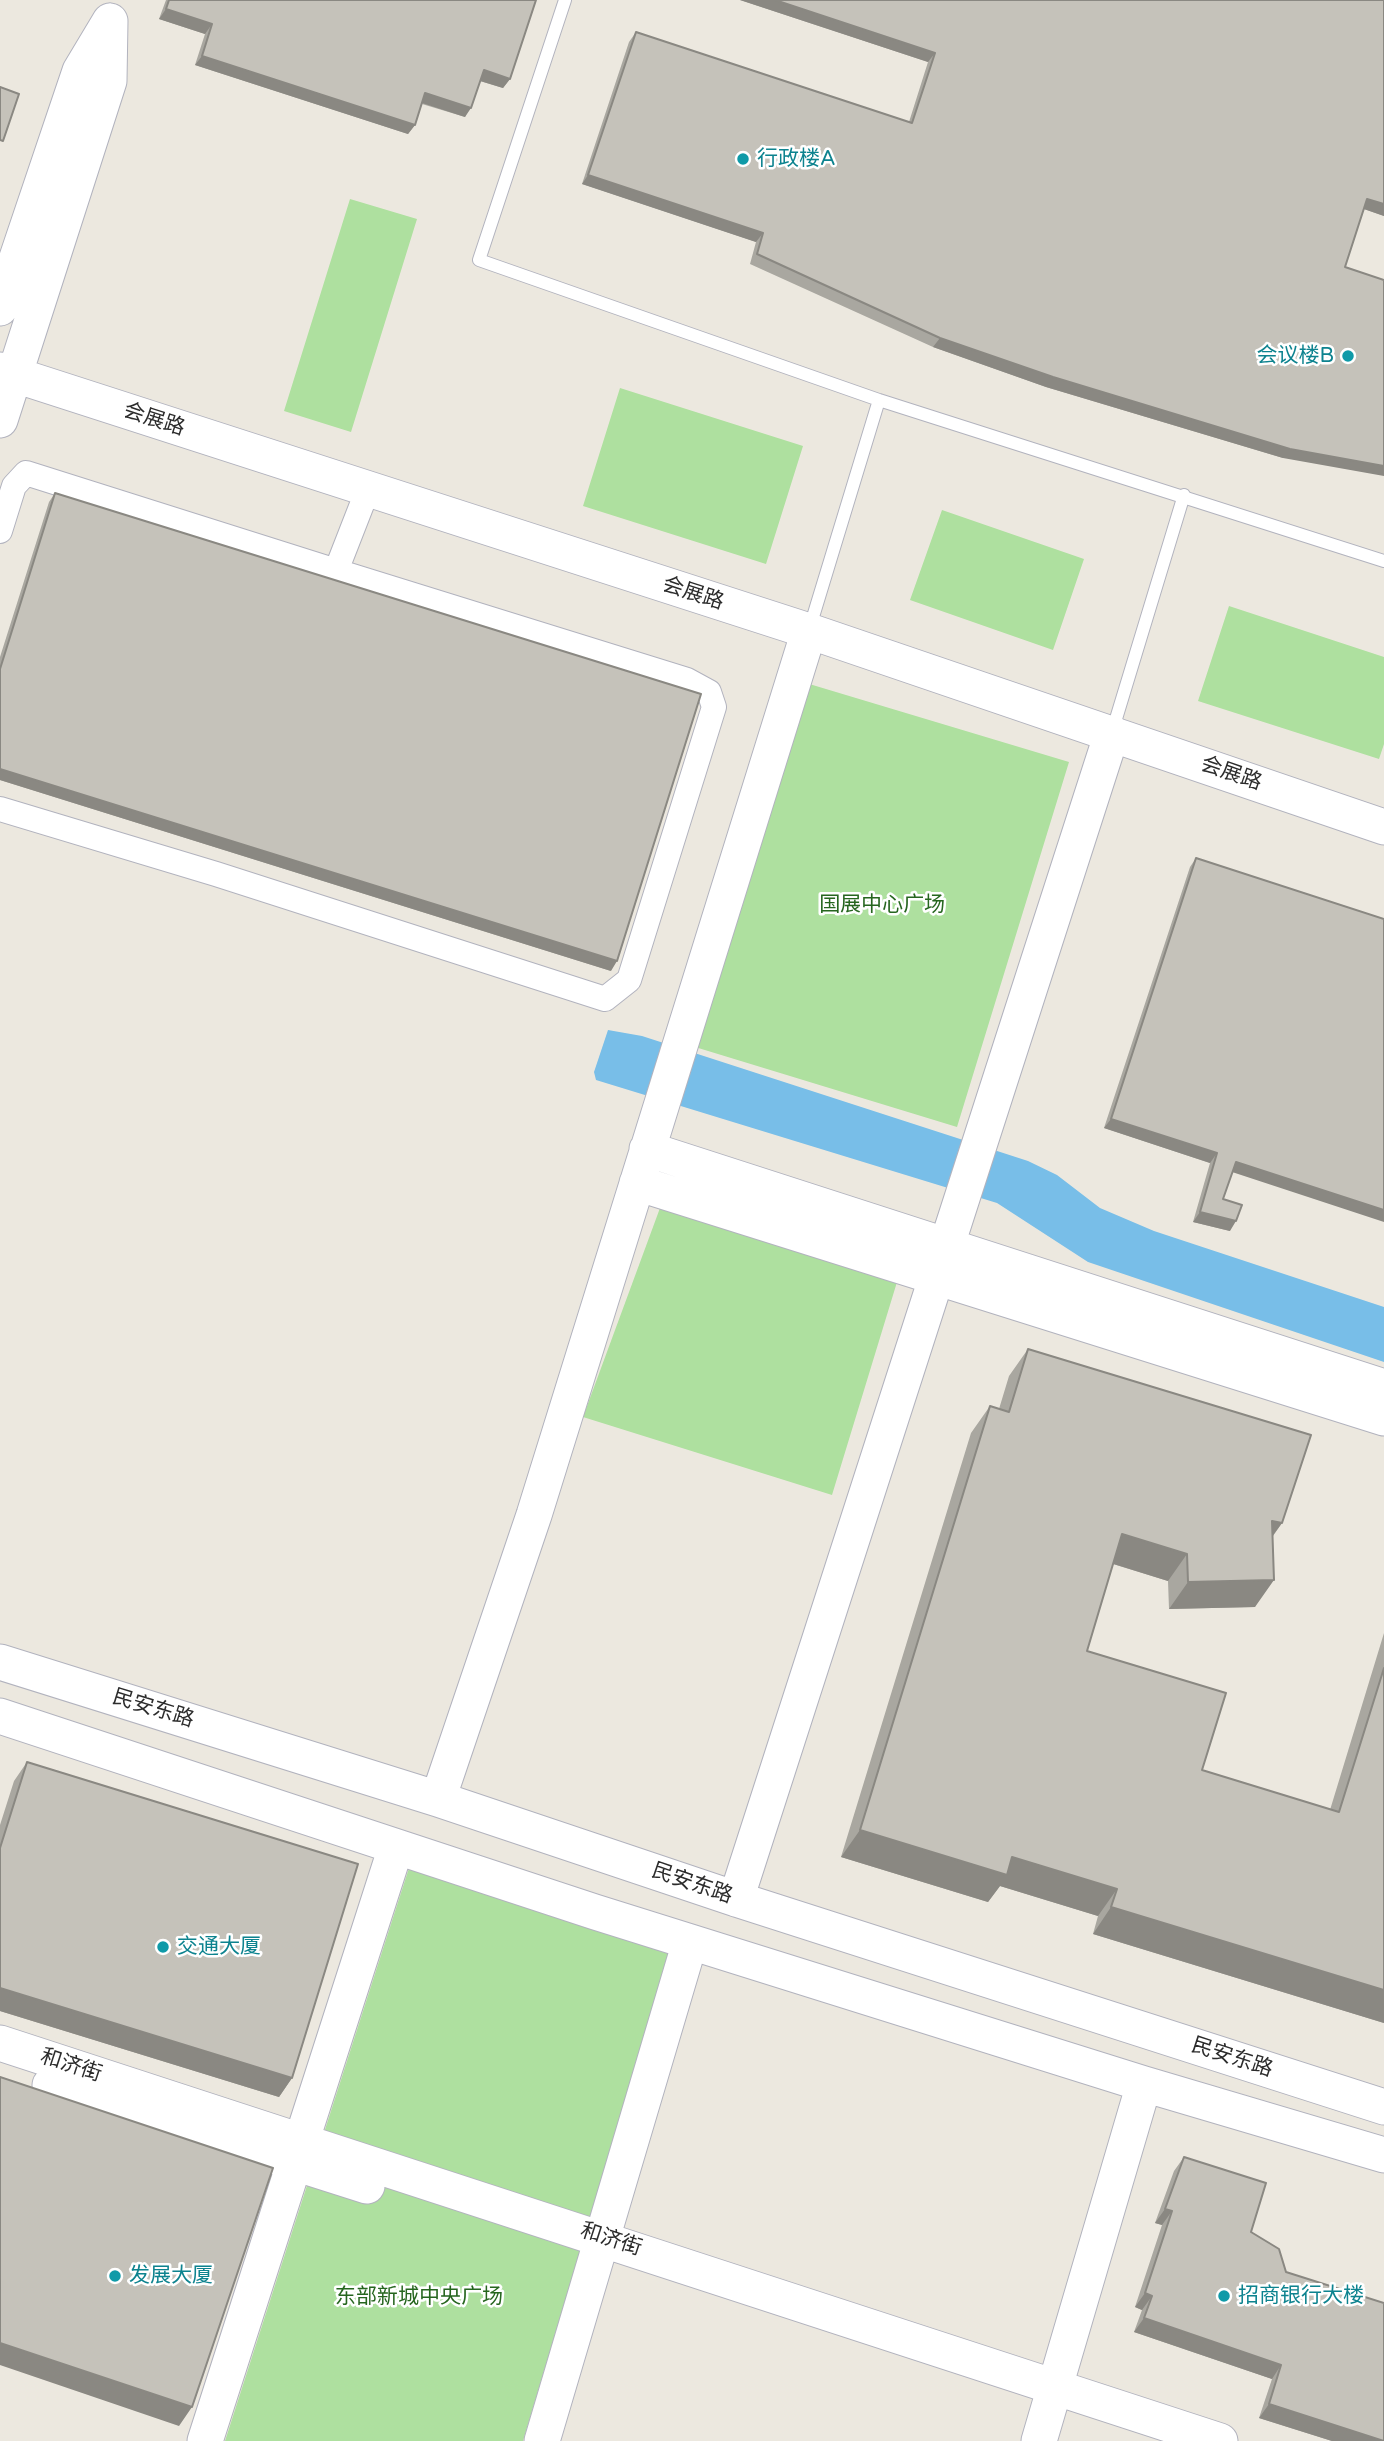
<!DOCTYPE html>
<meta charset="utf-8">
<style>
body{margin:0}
canvas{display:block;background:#ece8df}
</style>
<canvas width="1384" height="2441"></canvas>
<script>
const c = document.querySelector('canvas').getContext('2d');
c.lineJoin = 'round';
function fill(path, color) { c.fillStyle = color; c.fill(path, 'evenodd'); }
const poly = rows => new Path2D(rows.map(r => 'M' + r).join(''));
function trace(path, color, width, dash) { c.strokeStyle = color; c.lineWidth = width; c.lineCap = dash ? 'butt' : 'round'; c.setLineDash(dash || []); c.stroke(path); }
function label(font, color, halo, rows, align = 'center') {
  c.font = font + ' "Varela Round","Noto Sans SC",sans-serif'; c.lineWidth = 5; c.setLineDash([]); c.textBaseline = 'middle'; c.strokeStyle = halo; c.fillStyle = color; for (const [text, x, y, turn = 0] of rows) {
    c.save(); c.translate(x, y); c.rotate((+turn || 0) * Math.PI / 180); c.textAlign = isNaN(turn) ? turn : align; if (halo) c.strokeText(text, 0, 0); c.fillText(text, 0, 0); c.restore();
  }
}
const green = poly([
 [350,199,417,219,351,432,284,411],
 [620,388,803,446,766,564,583,506],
 [942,510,1084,559,1053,650,910,600],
 [1229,606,1384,657,1384,744,1379,759,1198,701],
 [806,683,1069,762,957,1127,695,1047],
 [660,1208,897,1282,832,1495,583,1417],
 [409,1868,669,1954,523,2441,225,2441]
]);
const water = poly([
 [608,1030,642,1036,1028,1161,1057,1175,1100,1208,1154,1231,1384,1307,1384,1362,1088,1262,997,1203,596,1080,594,1072]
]);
const lane = poly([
 [565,0,479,260,879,400,1384,561],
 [809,630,879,400],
 [1112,732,1184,495]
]);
const street = poly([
 [0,531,14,486,26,473,336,571,368,489],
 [0,809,216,874,605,999,629,980,714,707,709,692,687,680,336,571]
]);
const secondary = poly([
 [0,308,80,71,110,21],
 [0,370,809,631,1384,827],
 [0,420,109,81,110,21],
 [647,1149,1384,1387],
 [637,1183,1384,1418],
 [0,1662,438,1799,736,1899,1384,2107],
 [0,1716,595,1912,1144,2084,1384,2155],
 [438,1799,534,1515,809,631],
 [736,1899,1112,733],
 [0,2043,1220,2441],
 [50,2085,367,2186],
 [205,2441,396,1847],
 [542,2441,690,1942],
 [1039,2441,1144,2084]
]);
const wall = poly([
 [166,0,536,0,510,79,503,88,480,81,465,117,422,104,415,125,408,134,195,65,205,34,159,19],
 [740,0,1384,0,1384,216,1364,209,1283,458,1046,387,933,347,750,264,756,242,582,184,629,42,636,32,909,122,928,62],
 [55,493,611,971,0,780,0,657,49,502],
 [1196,858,1232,1172,1223,1199,1230,1231,1193,1222,1210,1163,1104,1128,1190,867],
 [1028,1349,1282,1523,1273,1536,1255,1607,1169,1609,1168,1581,1113,1564,1087,1651,1202,1770,1330,1810,1384,1633,1384,2023,1093,1934,1098,1916,1000,1886,988,1902,841,1857,971,1433,990,1406,999,1409,1009,1376],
 [27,1762,292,2078,279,2097,0,2011,0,1825,14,1781],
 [1184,2157,1286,2272,1384,2441,1332,2441,1259,2418,1272,2379,1134,2332,1142,2310,1135,2307,1162,2225,1155,2223,1174,2171]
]);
const shadedWall = poly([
 [740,0,775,0,935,53,928,62],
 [166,9,212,24,205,34,159,19],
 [202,56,415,125,408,134,195,65],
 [484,70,510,79,503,88,477,80],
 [425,93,471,108,465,117,419,102],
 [588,175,763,233,756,242,582,184],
 [1367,199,1384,204,1384,216,1361,208],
 [940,338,1384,466,1384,476,1283,458,1046,387,933,347],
 [0,769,617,961,611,971,0,780],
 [1111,1119,1217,1153,1210,1163,1104,1128],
 [1236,1162,1384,1210,1384,1222,1229,1171],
 [1200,1212,1236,1221,1230,1231,1193,1222],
 [1272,1521,1282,1523,1263,1549],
 [1122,1534,1187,1554,1168,1581,1104,1561],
 [1274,1580,1255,1607,1169,1609,1188,1582],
 [860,1830,1012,1857,1117,1889,1098,1916,1000,1886,988,1902,841,1857],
 [1111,1907,1384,1990,1384,2023,1093,1934],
 [0,1988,292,2078,279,2097,0,2011],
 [1165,2209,1172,2211,1162,2225,1155,2223],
 [1145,2293,1152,2296,1142,2310,1135,2307],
 [1144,2318,1281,2365,1272,2379,1134,2332],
 [0,2343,192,2407,179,2426,0,2365],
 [1269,2404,1384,2441,1332,2441,1259,2418]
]);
const building = poly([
 [169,0,536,0,510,79,484,70,471,108,425,93,415,125,202,56,212,24,166,9,169,0],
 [775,0,1384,0,1384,204,1367,199,1345,267,1384,280,1384,466,1290,449,1053,377,940,338,757,254,763,233,588,175,636,32,912,123,935,53,775,0],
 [0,87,19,94,3,141,0,140,0,87],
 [55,493,701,694,617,961,0,769,0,669,55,493],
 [1196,858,1384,919,1384,1210,1236,1162,1223,1199,1242,1205,1236,1221,1200,1212,1217,1153,1111,1119,1196,858],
 [1028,1349,1311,1435,1282,1523,1272,1521,1274,1580,1188,1582,1187,1554,1122,1534,1087,1651,1226,1693,1202,1770,1339,1812,1384,1668,1384,1990,1111,1907,1117,1889,1012,1857,1007,1875,860,1830,990,1406,1009,1412,1028,1349],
 [27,1762,358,1864,292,2078,0,1988,0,1848,27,1762],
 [0,2077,273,2168,192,2407,0,2343,0,2077],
 [1184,2157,1266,2183,1251,2232,1279,2249,1286,2272,1384,2303,1384,2441,1269,2404,1281,2365,1144,2318,1152,2296,1145,2293,1172,2211,1165,2209,1184,2157]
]);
const markers = [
 [743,159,7,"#0f9aa8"],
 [1348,356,7,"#0f9aa8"],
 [163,1947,7,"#0f9aa8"],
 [115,2276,7,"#0f9aa8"],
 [1224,2296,7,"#0f9aa8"]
];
const cultureNames = [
 ["行政楼A",757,159],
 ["会议楼B",1334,356,"right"],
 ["交通大厦",177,1947],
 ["发展大厦",129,2276],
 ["招商银行大楼",1238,2296]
];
const streetNames = [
 ["会展路",154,420,18],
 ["会展路",693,594,18],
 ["会展路",1231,774,19],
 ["民安东路",153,1709,17],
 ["民安东路",692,1884,19],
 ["民安东路",1232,2058,18],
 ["和济街",71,2066,18],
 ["和济街",611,2240,18]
];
const parkNames = [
 ["国展中心广场",882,905],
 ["东部新城中央广场",419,2297]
];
fill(green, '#aee09f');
fill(water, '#78bee8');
trace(lane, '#b2b3be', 14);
trace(street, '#b2b3be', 26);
trace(secondary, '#b2b3be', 37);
trace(lane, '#fff', 12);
trace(street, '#fff', 24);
trace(secondary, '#fff', 35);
fill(wall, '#a9a7a0');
fill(shadedWall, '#8a8882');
fill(building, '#c5c2ba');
trace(building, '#8a8882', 2);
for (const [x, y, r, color] of markers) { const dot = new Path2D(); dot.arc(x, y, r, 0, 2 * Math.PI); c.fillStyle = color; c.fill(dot); trace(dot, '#fff', 2.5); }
label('21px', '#0d838f', '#fff', cultureNames, 'left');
label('21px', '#2c2c2c', '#fff', streetNames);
label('21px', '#26661f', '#fff', parkNames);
</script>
